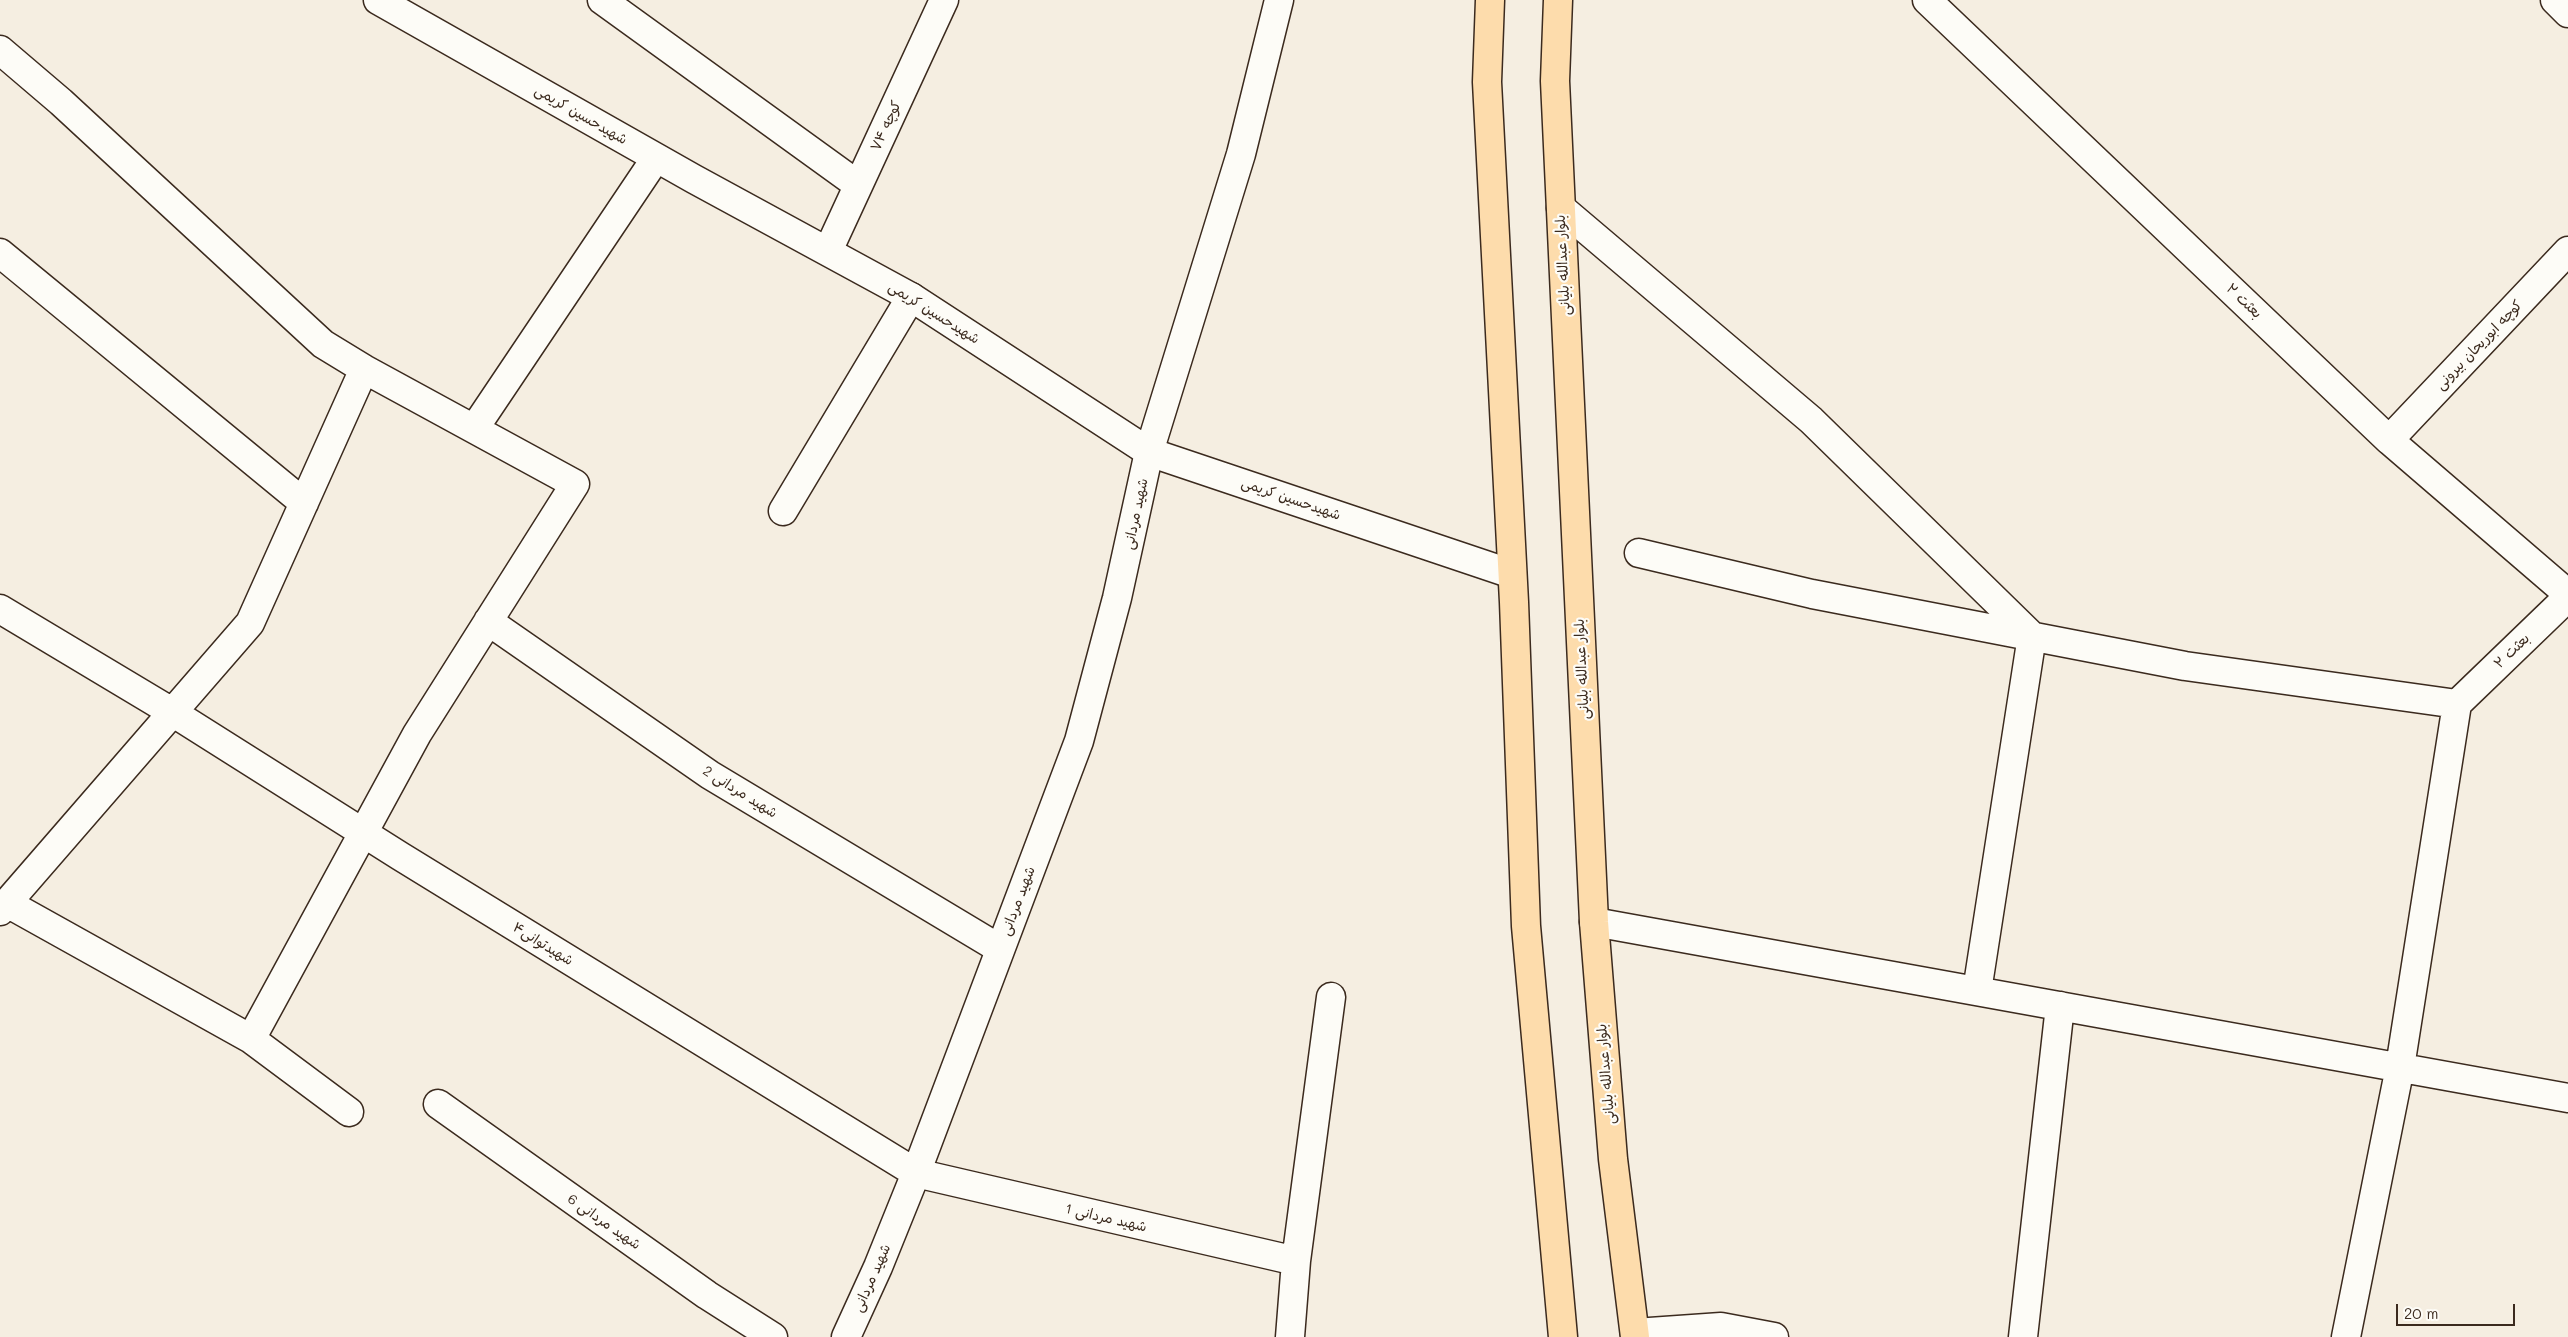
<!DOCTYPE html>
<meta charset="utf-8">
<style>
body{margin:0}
#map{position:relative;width:2568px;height:1337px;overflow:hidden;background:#f5eee1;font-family:Mali,sans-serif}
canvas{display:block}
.scale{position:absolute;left:2396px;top:1304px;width:119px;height:22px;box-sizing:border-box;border:2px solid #3b2a1e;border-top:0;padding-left:6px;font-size:15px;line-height:18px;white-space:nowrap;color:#3b2a1e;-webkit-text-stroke:4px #fdfcf7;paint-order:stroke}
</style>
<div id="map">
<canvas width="2568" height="1337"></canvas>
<div class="scale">20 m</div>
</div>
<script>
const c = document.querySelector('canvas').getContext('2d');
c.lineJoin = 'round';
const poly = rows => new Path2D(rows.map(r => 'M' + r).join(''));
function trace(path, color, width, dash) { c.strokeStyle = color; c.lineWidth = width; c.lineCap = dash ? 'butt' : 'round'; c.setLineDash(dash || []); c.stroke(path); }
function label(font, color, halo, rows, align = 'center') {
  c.font = font + ' Mali,"Playpen Sans Arabic",sans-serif'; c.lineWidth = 4.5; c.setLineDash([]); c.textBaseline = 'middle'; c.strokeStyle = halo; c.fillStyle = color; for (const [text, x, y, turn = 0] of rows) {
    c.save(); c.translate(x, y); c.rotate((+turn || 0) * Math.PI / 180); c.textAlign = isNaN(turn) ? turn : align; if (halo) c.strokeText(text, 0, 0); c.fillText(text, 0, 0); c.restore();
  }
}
const minor = poly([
 [602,0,858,185],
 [1927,0,2389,440,2568,594],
 [2555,0,2568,13],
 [0,50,61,102,323,344,364,369,250,623,0,911],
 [1561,208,1811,420,2032,636,1977,991],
 [828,251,944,0],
 [0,253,304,503],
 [474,429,656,158],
 [2389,440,2568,251],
 [783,511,911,297],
 [1639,553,1812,594,2185,666,2457,704],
 [0,609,172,712,400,856,916,1173,1296,1261],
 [488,621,710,775,1000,949],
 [2457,704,2568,597],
 [7,903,251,1039,349,1112],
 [1594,922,2568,1098],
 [251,1039,417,734,575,484,364,369],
 [438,1104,707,1295,773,1337],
 [1635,1333,1721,1327,1774,1337],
 [846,1337,878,1267,916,1173,1079,741,1117,598,1149,452,1241,154,1279,0],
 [1290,1337,1296,1261,1331,997],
 [2023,1337,2060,1006],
 [2346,1337,2400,1067,2457,704]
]);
const tertiary = poly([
 [378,0,694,179,911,297,1149,452,1512,574]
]);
const primary = poly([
 [1490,0,1487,82,1514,602,1526,926,1563,1337],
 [1558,0,1555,81,1594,922,1613,1159,1635,1337]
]);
const streetNames = [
 ["شهیدحسین کریمی",581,115,30],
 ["کوچه ۷۴",886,126,-65],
 ["بلوار عبدالله بلیانی",1563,265,-93],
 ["بعثت ۲",2244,301,44],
 ["شهیدحسین کریمی",934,313,32],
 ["کوچه ابوریحان بیرونی",2479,345,-46],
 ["شهیدحسین کریمی",1291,499,19],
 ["شهید مردانی",1136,514,-78],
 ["بعثت ۲",2512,651,-44],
 ["بلوار عبدالله بلیانی",1582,669,-93],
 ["شهید مردانی 2",740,792,32],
 ["شهید مردانی",1018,901,-69],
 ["شهیدتوانی۴",543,944,32],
 ["بلوار عبدالله بلیانی",1606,1074,-95],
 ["شهید مردانی 1",1106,1218,13],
 ["شهید مردانی 6",604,1222,35],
 ["شهید مردانی",872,1278,-66]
];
trace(minor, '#3b2a1e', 31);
trace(tertiary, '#3b2a1e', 31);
trace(primary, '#3b2a1e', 31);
trace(minor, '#fdfcf7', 28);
trace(tertiary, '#fdfcf7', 28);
trace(primary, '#fddcac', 28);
label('14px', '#3b2a1e', '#fdfcf7', streetNames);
</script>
